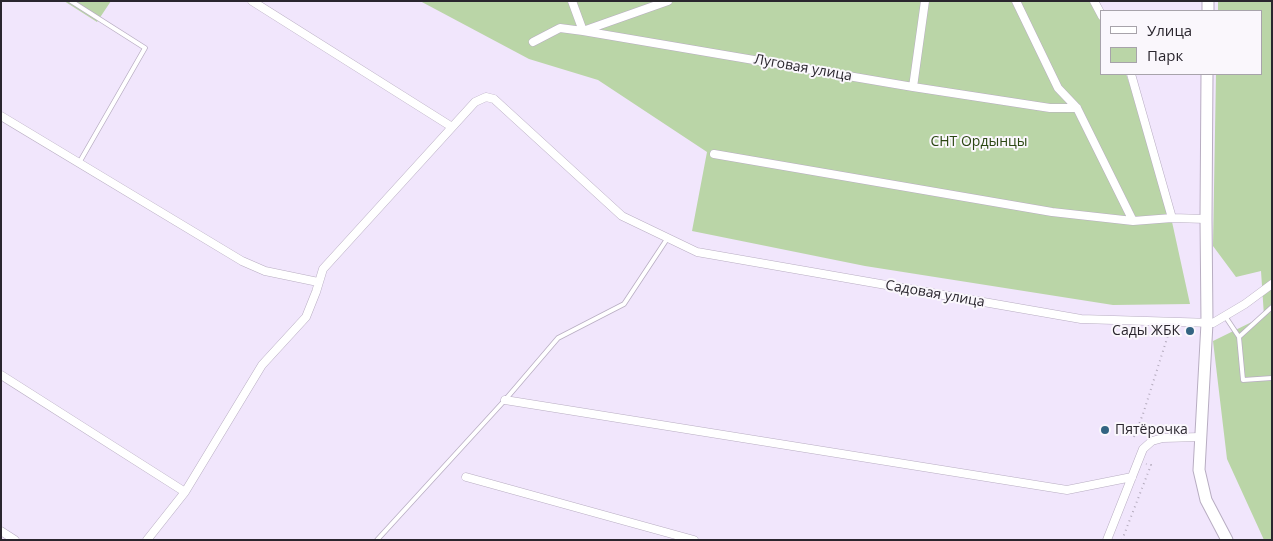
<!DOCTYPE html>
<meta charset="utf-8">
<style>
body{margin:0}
#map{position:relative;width:1273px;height:541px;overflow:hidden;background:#f1e6fc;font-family:"Open Sans",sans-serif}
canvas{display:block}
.frame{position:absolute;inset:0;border:2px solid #2a262e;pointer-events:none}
.legend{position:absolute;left:1100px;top:10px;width:162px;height:65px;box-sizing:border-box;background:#faf7fc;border:1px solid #a7a3aa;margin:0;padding:6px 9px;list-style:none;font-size:15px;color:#2a262e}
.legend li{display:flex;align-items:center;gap:10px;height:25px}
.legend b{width:25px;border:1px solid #a7a3aa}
</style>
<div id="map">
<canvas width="1273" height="541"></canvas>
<div class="frame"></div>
<ul class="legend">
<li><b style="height:6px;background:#fff"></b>Улица</li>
<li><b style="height:14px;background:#bad5a7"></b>Парк</li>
</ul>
</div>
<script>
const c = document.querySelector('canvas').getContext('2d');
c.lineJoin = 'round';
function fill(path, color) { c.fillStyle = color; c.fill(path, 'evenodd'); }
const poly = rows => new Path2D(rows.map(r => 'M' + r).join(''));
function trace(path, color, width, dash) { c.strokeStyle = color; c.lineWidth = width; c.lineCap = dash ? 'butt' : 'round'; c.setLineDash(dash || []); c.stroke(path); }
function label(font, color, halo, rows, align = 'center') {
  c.font = font + ' "Open Sans",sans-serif'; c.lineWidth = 4; c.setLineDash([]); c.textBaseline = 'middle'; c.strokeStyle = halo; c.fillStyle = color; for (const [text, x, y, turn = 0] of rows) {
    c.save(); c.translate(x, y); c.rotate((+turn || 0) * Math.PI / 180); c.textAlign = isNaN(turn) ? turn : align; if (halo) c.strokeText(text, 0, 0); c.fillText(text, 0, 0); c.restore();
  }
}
const green = poly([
 [64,1,111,1,97,22],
 [420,1,1091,1,1102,21,1102,74,1126,74,1160,167,1190,304,1113,305,865,266,692,231,707,152,598,80,529,59],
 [1218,1,1272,1,1272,540,1264,540,1227,459,1213,341,1264,316,1261,271,1236,277,1213,246,1216,74,1262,74,1262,11,1218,11]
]);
const path = poly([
 [1134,437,1143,414,1170,329],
 [1122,540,1151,465,1146,464]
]);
const lane = poly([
 [71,1,145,48,79,163],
 [1225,316,1239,337,1243,380,1272,378],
 [1239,337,1272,307],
 [377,540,505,400,558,338,624,304,667,239]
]);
const street = poly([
 [252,1,452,127],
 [572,1,583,31,668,1],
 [1016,1,1058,88,1077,108,1133,221,1172,218,1206,219],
 [1094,1,1102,16],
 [533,42,560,28,583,31,913,87,1050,108,1077,108],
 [1131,74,1172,218],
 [913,87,925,1],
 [1,116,242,261,265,271,318,282],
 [714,154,1052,212,1133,221],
 [1,375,185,492],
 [505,400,1067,490,1132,477],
 [466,477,694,540],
 [1,531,15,540],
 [147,540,185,492,262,365,306,317,316,292,323,269,475,102,486,97,494,99,622,216,697,252,1081,319,1213,323,1245,304,1272,284],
 [1107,540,1143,449,1152,441,1163,438,1200,437]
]);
const secondary = poly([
 [1208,11,1208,1],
 [1207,74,1206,219,1207,323,1199,470,1206,500,1227,540]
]);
const markers = [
 [1190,331,5,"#336482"],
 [1105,430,5,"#336482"]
];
const streetNames = [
 ["Луговая улица",803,68,10],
 ["Садовая улица",935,294,10]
];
const parkNames = [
 ["СНТ Ордынцы",979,142]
];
const poiNames = [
 ["Сады ЖБК",1180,331],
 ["Пятёрочка",1115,430,"left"]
];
fill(green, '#bad5a7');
trace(lane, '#b8adc2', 5.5);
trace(street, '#b8adc2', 9);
trace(secondary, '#b8adc2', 13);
trace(path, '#b4abbd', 2, [1, 4]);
trace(lane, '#fff', 4);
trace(street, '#fff', 8);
trace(secondary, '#fff', 11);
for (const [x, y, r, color] of markers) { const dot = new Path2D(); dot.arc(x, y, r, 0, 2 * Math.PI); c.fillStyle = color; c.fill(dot); trace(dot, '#faf7fc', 2); }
label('14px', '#2a262e', '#faf7fc', streetNames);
label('14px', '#2b4713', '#faf7fc', parkNames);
label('14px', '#2a262e', '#faf7fc', poiNames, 'right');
</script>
